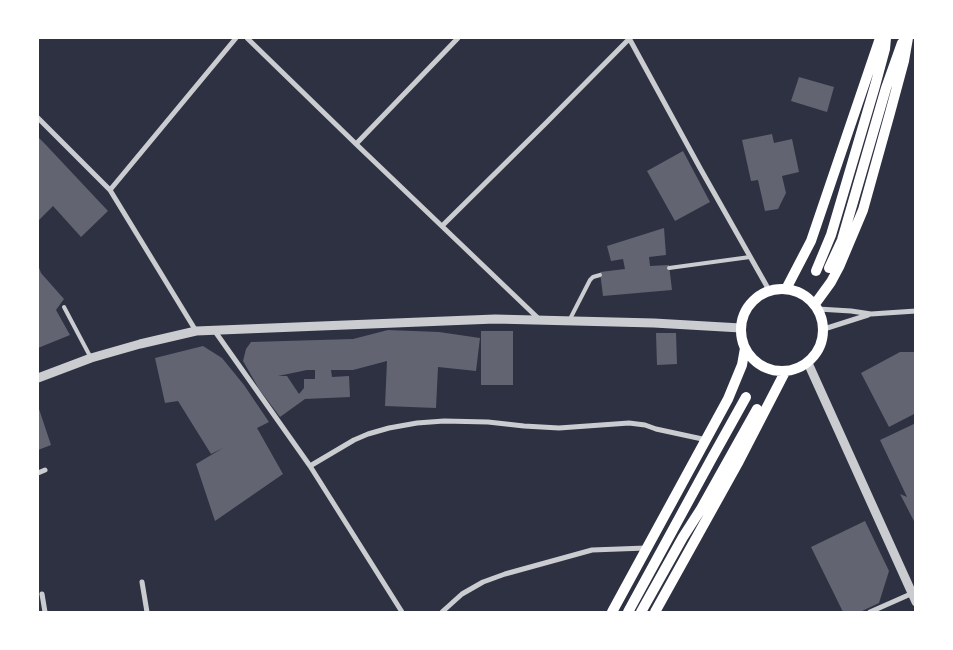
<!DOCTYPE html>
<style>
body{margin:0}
#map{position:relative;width:953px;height:650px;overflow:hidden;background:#2d3142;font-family:"Exo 2",sans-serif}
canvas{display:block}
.frame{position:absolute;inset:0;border:39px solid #fff;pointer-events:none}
</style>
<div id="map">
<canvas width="953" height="650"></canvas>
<div class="frame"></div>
</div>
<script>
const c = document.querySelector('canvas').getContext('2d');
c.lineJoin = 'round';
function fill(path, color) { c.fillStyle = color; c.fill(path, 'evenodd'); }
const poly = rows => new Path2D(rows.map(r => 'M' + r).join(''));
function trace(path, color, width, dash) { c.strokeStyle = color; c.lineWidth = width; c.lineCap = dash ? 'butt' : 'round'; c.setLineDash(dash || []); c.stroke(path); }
const building = poly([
 [799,77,834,87,827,112,791,101],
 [772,134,774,143,792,139,799,172,782,176,786,193,778,209,765,211,758,180,751,181,742,140],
 [38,137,46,145,108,211,81,237,53,206,38,221],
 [683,151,710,202,675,221,647,171],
 [664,228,666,255,649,257,650,266,669,265,672,290,603,296,600,272,625,269,623,259,611,261,607,246],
 [38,265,41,273,64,299,56,310,70,335,38,348],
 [388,330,439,332,480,338,476,371,438,367,436,408,385,406,387,361,353,370,331,370,332,377,349,376,350,397,305,399,280,417,259,389,243,361,246,349,251,342,353,339],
 [307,370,315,370,315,379,304,379,304,388,299,394,287,376,278,376],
 [481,331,513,331,513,385,481,385],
 [656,333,676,333,677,364,657,365],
 [203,346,222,358,244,385,269,422,257,428,283,474,215,521,196,464,223,448,211,454,178,401,165,403,155,358],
 [900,352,916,352,916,413,889,427,861,373],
 [38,406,51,445,38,450],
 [916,423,916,525,900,494,907,497,880,440],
 [865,521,889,571,879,603,860,612,843,612,811,547]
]);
const service = poly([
 [669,268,750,257],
 [64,307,91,358],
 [570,319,590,280,593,277,600,275]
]);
const minor = poly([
 [247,38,356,144,540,320],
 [629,38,700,168,769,290],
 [38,118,110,190,196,331],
 [356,144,458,38],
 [110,190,236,38],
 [442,226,546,123,630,38],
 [818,309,851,311,871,314,916,311],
 [824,329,868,315],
 [214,330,310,466,402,612],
 [310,466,354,440,368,434,389,428,417,423,444,421,488,422,524,426,559,428,629,423,645,425,656,429,707,440],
 [38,473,45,470],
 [142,582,147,612],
 [42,594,45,612],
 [442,612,462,594,483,582,505,574,592,550,646,548],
 [870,612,913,593]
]);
const tertiary = poly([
 [808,363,916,602],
 [38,378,91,358,140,344,196,331,495,319,654,323,741,328]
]);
const secondary = poly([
 [829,268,842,240,886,88,902,43],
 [816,271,831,235,875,86,885,49,886,38],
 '741 330a41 41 0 1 1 82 0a41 41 0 1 1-82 0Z',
 [786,289,811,241,880,38],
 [815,304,831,282,839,267,863,210,890,113,904,61,908,38],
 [612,612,728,399,742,365,745,348],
 [628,612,712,458,746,397],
 [641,612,683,537,701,509,757,409],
 [655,612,739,461,785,372]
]);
fill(building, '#626471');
trace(service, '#caccd0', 4);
trace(minor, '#caccd0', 5);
trace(tertiary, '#caccd0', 9);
trace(secondary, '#fff', 10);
</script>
